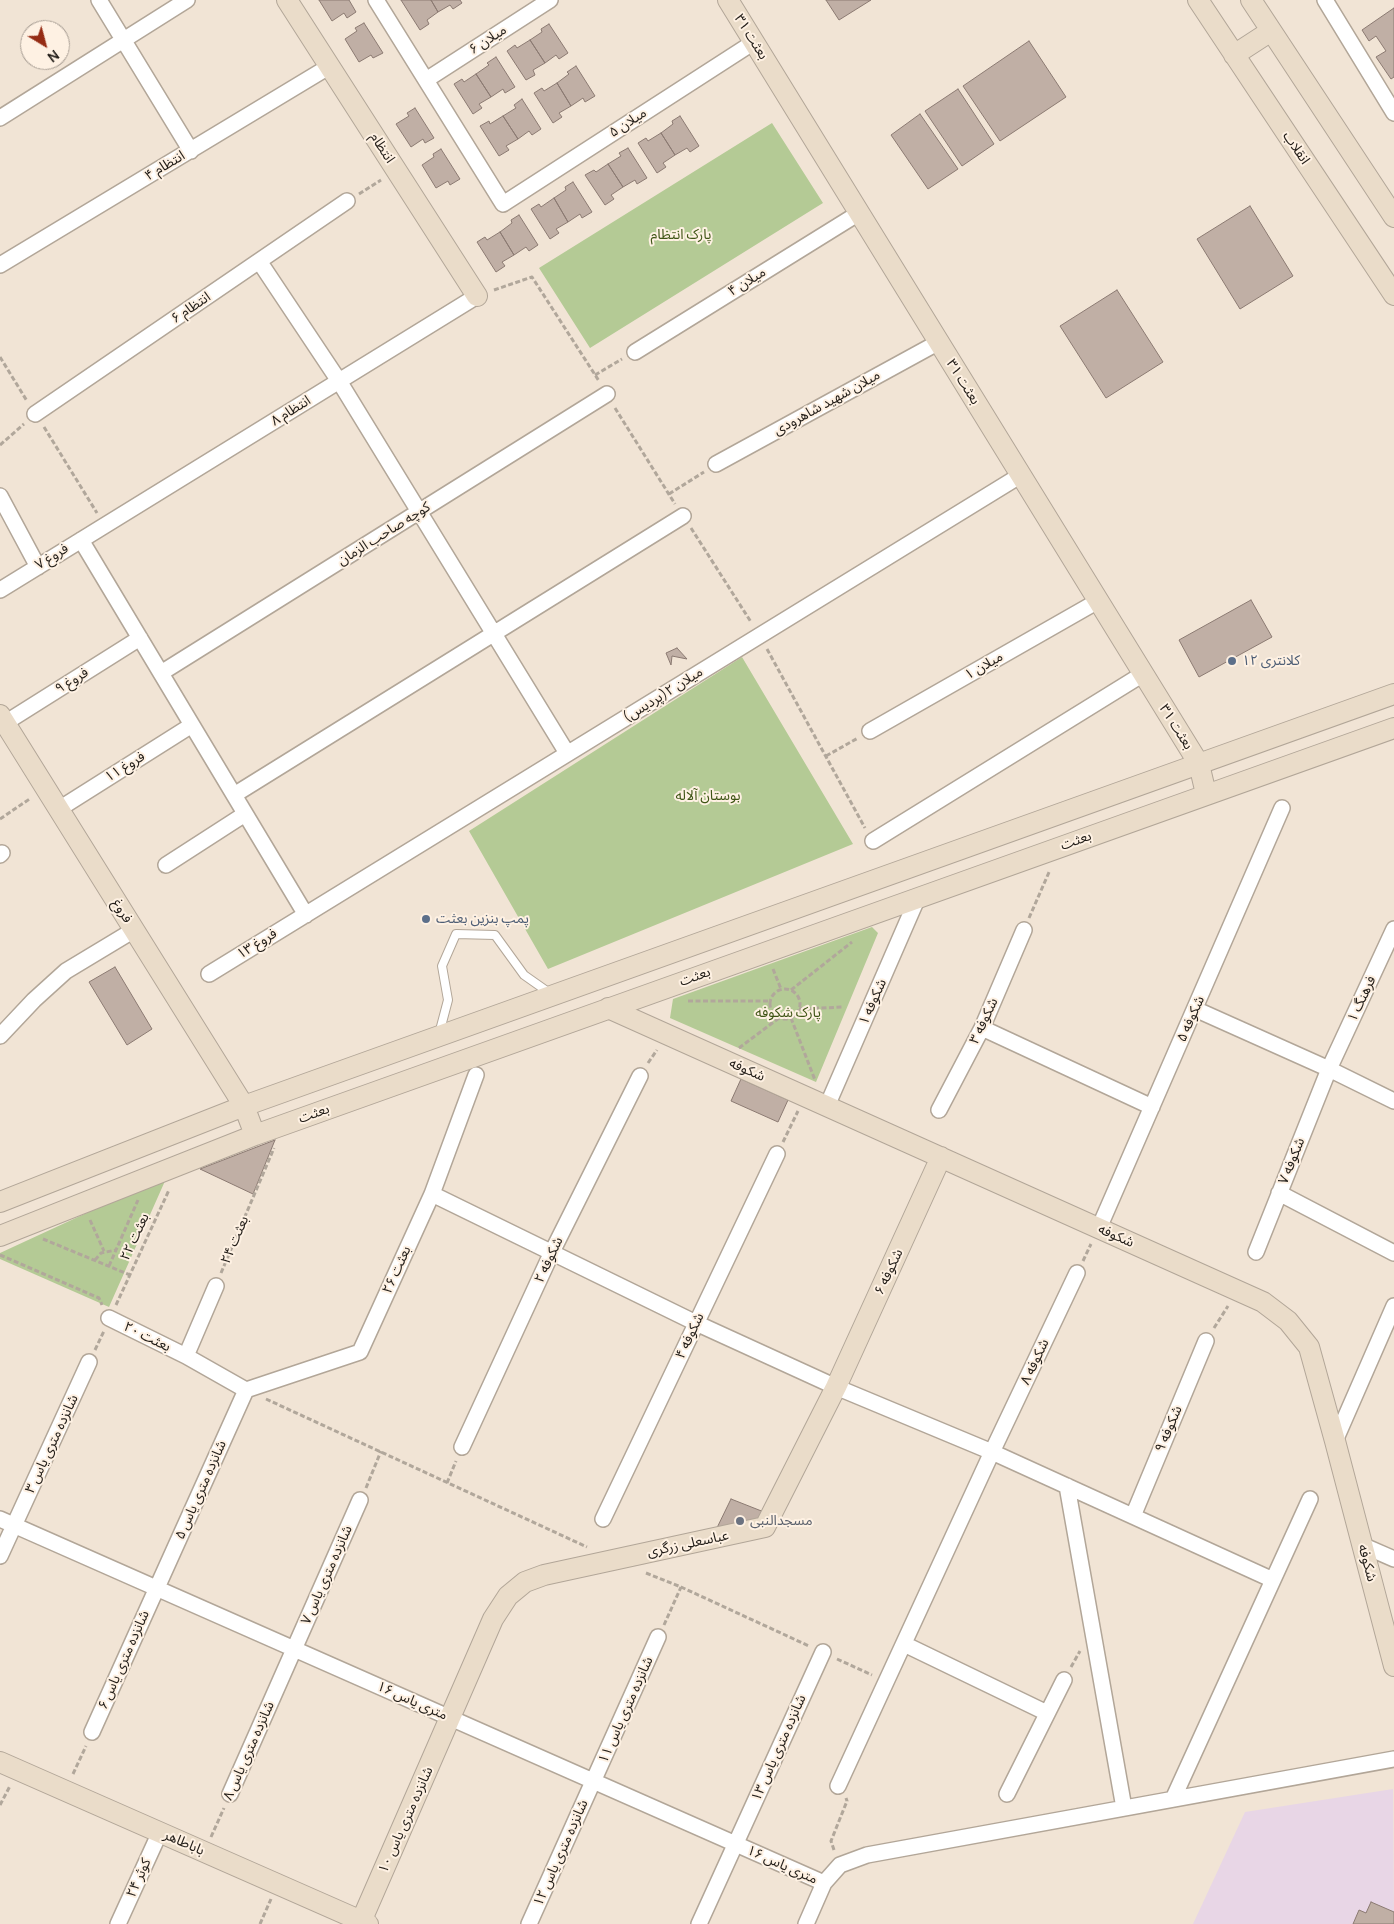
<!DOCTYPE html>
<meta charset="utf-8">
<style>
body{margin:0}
#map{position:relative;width:1394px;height:1924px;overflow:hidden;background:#f1e4d5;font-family:Manrope,sans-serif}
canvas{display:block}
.north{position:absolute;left:20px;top:20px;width:50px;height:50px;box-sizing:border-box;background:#fef1e3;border:1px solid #a69c92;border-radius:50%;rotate:143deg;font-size:14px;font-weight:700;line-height:20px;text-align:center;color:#221d18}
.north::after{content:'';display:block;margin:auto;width:18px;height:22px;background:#952c14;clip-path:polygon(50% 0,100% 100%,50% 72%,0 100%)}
</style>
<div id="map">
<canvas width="1394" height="1924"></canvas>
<div class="north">N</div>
</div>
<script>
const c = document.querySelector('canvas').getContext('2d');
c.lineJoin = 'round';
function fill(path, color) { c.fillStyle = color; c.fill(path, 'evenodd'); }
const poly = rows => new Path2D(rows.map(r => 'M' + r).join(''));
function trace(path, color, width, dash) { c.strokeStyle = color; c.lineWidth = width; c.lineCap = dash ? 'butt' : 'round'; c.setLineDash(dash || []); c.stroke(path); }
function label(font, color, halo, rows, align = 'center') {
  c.font = font + ' Manrope,"Noto Sans Arabic",sans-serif'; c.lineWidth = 4; c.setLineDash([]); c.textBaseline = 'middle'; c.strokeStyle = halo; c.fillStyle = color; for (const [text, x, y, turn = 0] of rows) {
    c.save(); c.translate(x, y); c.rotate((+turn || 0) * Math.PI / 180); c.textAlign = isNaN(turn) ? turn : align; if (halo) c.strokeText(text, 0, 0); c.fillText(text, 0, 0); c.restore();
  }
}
const education = poly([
 [1393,1789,1394,1924,1193,1924,1245,1812]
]);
const green = poly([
 [772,123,823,203,590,348,539,268],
 [742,657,853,844,548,969,469,831],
 [872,927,878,933,816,1082,670,1018,673,999],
 [158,1180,165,1181,109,1307,0,1259,0,1253]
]);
const building = poly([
 [319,0,349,0,356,12,347,18,344,13,332,21,319,0],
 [401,0,431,0,438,12,427,20,429,24,420,30,401,0],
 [431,0,460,0,462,3,453,9,450,5,438,12,431,0],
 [826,0,871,0,839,20,826,0],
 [1394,8,1394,77,1391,79,1376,57,1386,51,1376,36,1369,41,1362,30,1394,8],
 [364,23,383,53,373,58,371,55,359,62,345,39,357,31,355,28,364,23],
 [549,24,568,53,559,59,556,55,545,63,530,40,542,32,541,29,549,24],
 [530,40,545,63,533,70,535,75,526,80,507,51,515,45,517,48,530,40],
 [1029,41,1066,97,1000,141,963,86,1029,41],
 [496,57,515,87,505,93,503,89,491,97,476,74,489,65,487,63,496,57],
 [576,66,595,96,585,102,583,98,571,106,557,83,569,74,567,72,576,66],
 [476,74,491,97,479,104,482,108,473,114,454,84,462,79,464,82,476,74],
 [557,83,571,106,559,113,562,117,553,123,534,93,542,88,544,91,557,83],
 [958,89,994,144,962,166,925,111,958,89],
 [522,99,541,129,532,135,529,131,518,139,503,116,516,108,514,105,522,99],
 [415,108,434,138,425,143,423,139,411,147,396,124,409,116,407,113,415,108],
 [920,114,958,169,928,189,891,135,920,114],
 [503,116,518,139,506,146,509,150,499,156,480,126,489,121,490,124,503,116],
 [680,116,699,146,690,152,687,148,675,155,661,133,673,124,672,121,680,116],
 [661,133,675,155,663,163,666,167,657,173,638,143,646,138,648,141,661,133],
 [628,148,647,178,637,184,635,180,623,187,608,164,621,156,619,153,628,148],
 [441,149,460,179,450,185,448,181,436,188,422,165,434,157,433,154,441,149],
 [608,164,623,187,611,195,614,199,605,205,585,175,594,170,596,172,608,164],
 [573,182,592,212,582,218,580,214,568,222,554,198,566,190,565,187,573,182],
 [554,198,568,222,556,229,559,233,550,239,531,209,539,204,541,207,554,198],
 [1250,206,1293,276,1240,309,1197,239,1250,206],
 [519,215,538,245,529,251,526,247,514,255,500,232,512,223,511,220,519,215],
 [500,232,514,255,502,262,505,266,496,272,477,242,485,237,487,240,500,232],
 [1117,290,1163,362,1106,398,1060,326,1117,290],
 [1251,600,1272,637,1199,677,1179,640,1251,600],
 [677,648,687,659,672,656,671,665,666,653,677,648],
 [115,967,152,1029,127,1045,89,982,115,967],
 [741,1079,788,1100,778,1122,731,1101,741,1079],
 [275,1140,253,1194,200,1169,275,1140],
 [731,1499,764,1512,756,1529,713,1536,731,1499],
 [1371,1902,1394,1912,1394,1924,1353,1924,1359,1910,1366,1913,1371,1902]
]);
const path = poly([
 [359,194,381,180],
 [494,290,532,277,599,381],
 [0,357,27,401],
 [595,375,622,359],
 [615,408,675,504],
 [44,427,97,513],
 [0,445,24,424],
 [669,494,704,472],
 [691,528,751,622],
 [767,649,865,828],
 [826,756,858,738],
 [0,819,31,798],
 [1029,918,1050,870],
 [773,969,781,989],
 '770 1004a15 15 0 1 1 30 0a15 15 0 1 1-30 0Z',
 [791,990,852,942],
 [688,1001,770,1001],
 [799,1009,843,1007],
 [791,1018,815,1080],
 [739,1048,779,1018],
 [648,1063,657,1050],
 [783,1142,798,1111],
 [90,1220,104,1251],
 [43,1239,130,1275],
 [0,1255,99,1298,102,1305],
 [95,1260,101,1253,116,1250],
 [1083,1261,1091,1244],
 [109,1266,138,1200],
 [221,1273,274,1148],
 [116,1305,169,1190],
 [1214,1328,1228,1306],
 [95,1350,104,1331],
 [266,1399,587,1547],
 [447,1483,456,1461],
 [366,1488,381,1451],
 [646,1573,681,1587,809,1646],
 [664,1625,681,1587],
 [837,1659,872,1675],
 [1071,1667,1080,1651],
 [73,1774,86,1746],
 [0,1805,10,1786],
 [211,1837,224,1808],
 [834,1850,831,1841,847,1801,846,1798],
 [260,1924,271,1899]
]);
const lane = poly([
 [439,1034,448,1000,442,966,456,934,495,935,524,975,551,994]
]);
const street = poly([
 [99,0,191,151],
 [376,0,503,204,754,42],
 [1325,0,1394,113],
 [426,80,550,0],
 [0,118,187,0],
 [259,261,339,381,567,753],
 [0,265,330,66],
 [635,352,859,213],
 [35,414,347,201],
 [716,464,939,342],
 [0,496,38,567],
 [81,540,306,915],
 [0,590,477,296],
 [161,673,607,394],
 [5,723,140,638],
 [870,731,1098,601],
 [234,795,683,516],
 [59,809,192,725],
 [873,841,1143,674],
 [0,855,2,853],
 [166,865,245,814],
 [209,974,1021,475],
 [1195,1009,1329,1069,1394,1101],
 [982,1028,1152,1107],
 [0,1036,34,1000,66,971,134,930],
 [827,1106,918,897],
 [939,1110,982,1028,1024,930],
 [1279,1193,1394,1253],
 [432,1194,696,1323,836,1387,992,1452,1273,1580],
 [1099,1228,1282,808],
 [1256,1252,1329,1069,1394,929],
 [109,1318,186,1356,246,1390],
 [186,1356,216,1286],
 [246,1390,360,1352,432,1194,476,1075],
 [1335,1441,1394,1306],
 [462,1447,552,1252,640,1076],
 [1067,1486,1124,1808],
 [1133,1516,1206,1341],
 [0,1519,824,1883],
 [603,1519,777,1154],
 [1362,1545,1394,1559],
 [0,1556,89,1362],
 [904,1644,1047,1713],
 [92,1732,246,1390],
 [838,1786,992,1452,1077,1273],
 [230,1794,360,1500],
 [1007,1794,1064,1680],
 [1173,1799,1310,1499],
 [118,1924,160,1832],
 [529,1924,658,1637],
 [699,1924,823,1652],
 [806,1924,824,1883,840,1865,867,1855,1394,1759]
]);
const secondary = poly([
 [287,0,477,296],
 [728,0,1199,764,1206,794],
 [1198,0,1394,295],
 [1251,0,1394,217],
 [1234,55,1271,31],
 [0,715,244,1106,255,1135],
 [608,1008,1263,1302,1288,1321,1309,1347,1335,1441,1394,1666],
 [0,1202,244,1106,1394,694],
 [0,1236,255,1135,1394,728],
 [0,1762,368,1924],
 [360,1924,493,1619,508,1596,525,1582,544,1575,765,1527,836,1387,941,1157]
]);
const markers = [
 [1232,661,5,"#5c6f8a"],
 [426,919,5,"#5c6f8a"],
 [740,1521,5,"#6b7280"]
];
const streetNames = [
 ["بعثت ۳۱",751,37,58],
 ["میلان ۶",488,40,-33],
 ["میلان ۵",628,123,-33],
 ["انتظام",382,148,57],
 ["انقلاب",1296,148,56],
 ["انتظام ۴",165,166,-31],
 ["میلان ۴",747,282,-32],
 ["انتظام ۶",191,308,-34],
 ["بعثت ۳۱",963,382,58],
 ["میلان شهید شاهرودی",827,403,-29],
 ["انتظام ۸",291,411,-32],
 ["کوچه صاحب الزمان",384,534,-32],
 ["فروغ ۷",52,557,-32],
 ["میلان ۱",984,666,-30],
 ["فروغ ۹",72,681,-32],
 ["میلان ۲(پردیس)",663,695,-32],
 ["بعثت ۳۱",1176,727,58],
 ["فروغ ۱۱",125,767,-32],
 ["بعثت",1076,841,-20],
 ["فروغ",122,911,58],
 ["فروغ ۱۳",257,944,-32],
 ["بعثت",695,977,-20],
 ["فرهنگ ۱",1362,999,-65],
 ["شکوفه ۱",873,1002,-66],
 ["شکوفه ۵",1191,1019,-66],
 ["شکوفه ۳",984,1021,-65],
 ["شکوفه",747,1070,24],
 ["بعثت",314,1114,-20],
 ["شکوفه ۷",1292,1161,-68],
 ["شکوفه",1116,1236,24],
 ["بعثت ۲۲",135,1237,-65],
 ["بعثت ۲۴",235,1240,-67],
 ["شکوفه ۲",549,1260,-65],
 ["بعثت ۲۶",397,1270,-66],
 ["شکوفه ۶",889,1272,-65],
 ["شکوفه ۴",690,1336,-65],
 ["بعثت ۲۰",147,1337,26],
 ["شکوفه ۸",1035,1362,-65],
 ["شکوفه ۹",1169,1429,-67],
 ["شانزده متری یاس ۳",52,1444,-65],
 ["شانزده متری یاس ۵",201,1490,-66],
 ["عباسعلی زرگری",688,1544,-12],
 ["شکوفه",1367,1563,75],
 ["شانزده متری یاس ۷",327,1575,-66],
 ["شانزده متری یاس ۶",124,1660,-66],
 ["۱۶ متری یاس",412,1701,24],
 ["شانزده متری یاس ۱۱",626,1710,-66],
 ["شانزده متری یاس ۱۳",779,1748,-66],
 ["شانزده متری یاس ۸",249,1751,-66],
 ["شانزده متری یاس ۱۰",406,1820,-66],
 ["باباطاهر",184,1843,24],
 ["شانزده متری یاس ۱۲",561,1853,-66],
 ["۱۶ متری یاس",782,1865,24],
 ["کوثر ۲۴",139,1878,-66]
];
const parkNames = [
 ["پارک انتظام",681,235],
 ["بوستان آلاله",708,796],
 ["پارک شکوفه",788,1013]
];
const serviceNames = [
 ["کلانتری ۱۲",1242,661],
 ["پمپ بنزین بعثت",436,919]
];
const worshipNames = [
 ["مسجدالنبی",750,1521]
];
fill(education, '#e8d6e6');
fill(green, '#b4ca95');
fill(building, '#c0afa5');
trace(building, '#8b7a72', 1);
trace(lane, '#b2a698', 10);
trace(street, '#b2a698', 18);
trace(secondary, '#b2a698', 22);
trace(path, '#b1a79b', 3, [5, 2.5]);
trace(lane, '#fff', 8);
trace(street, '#fff', 15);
trace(secondary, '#eadcc9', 20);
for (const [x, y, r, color] of markers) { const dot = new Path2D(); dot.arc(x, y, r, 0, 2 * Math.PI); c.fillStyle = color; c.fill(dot); trace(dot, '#fef1e3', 2); }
label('14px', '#221d18', '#fef1e3', streetNames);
label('14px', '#3e5414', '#fef1e3', parkNames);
label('14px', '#4e5e75', '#fef1e3', serviceNames, 'left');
label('14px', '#5b616d', '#fef1e3', worshipNames, 'left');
</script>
